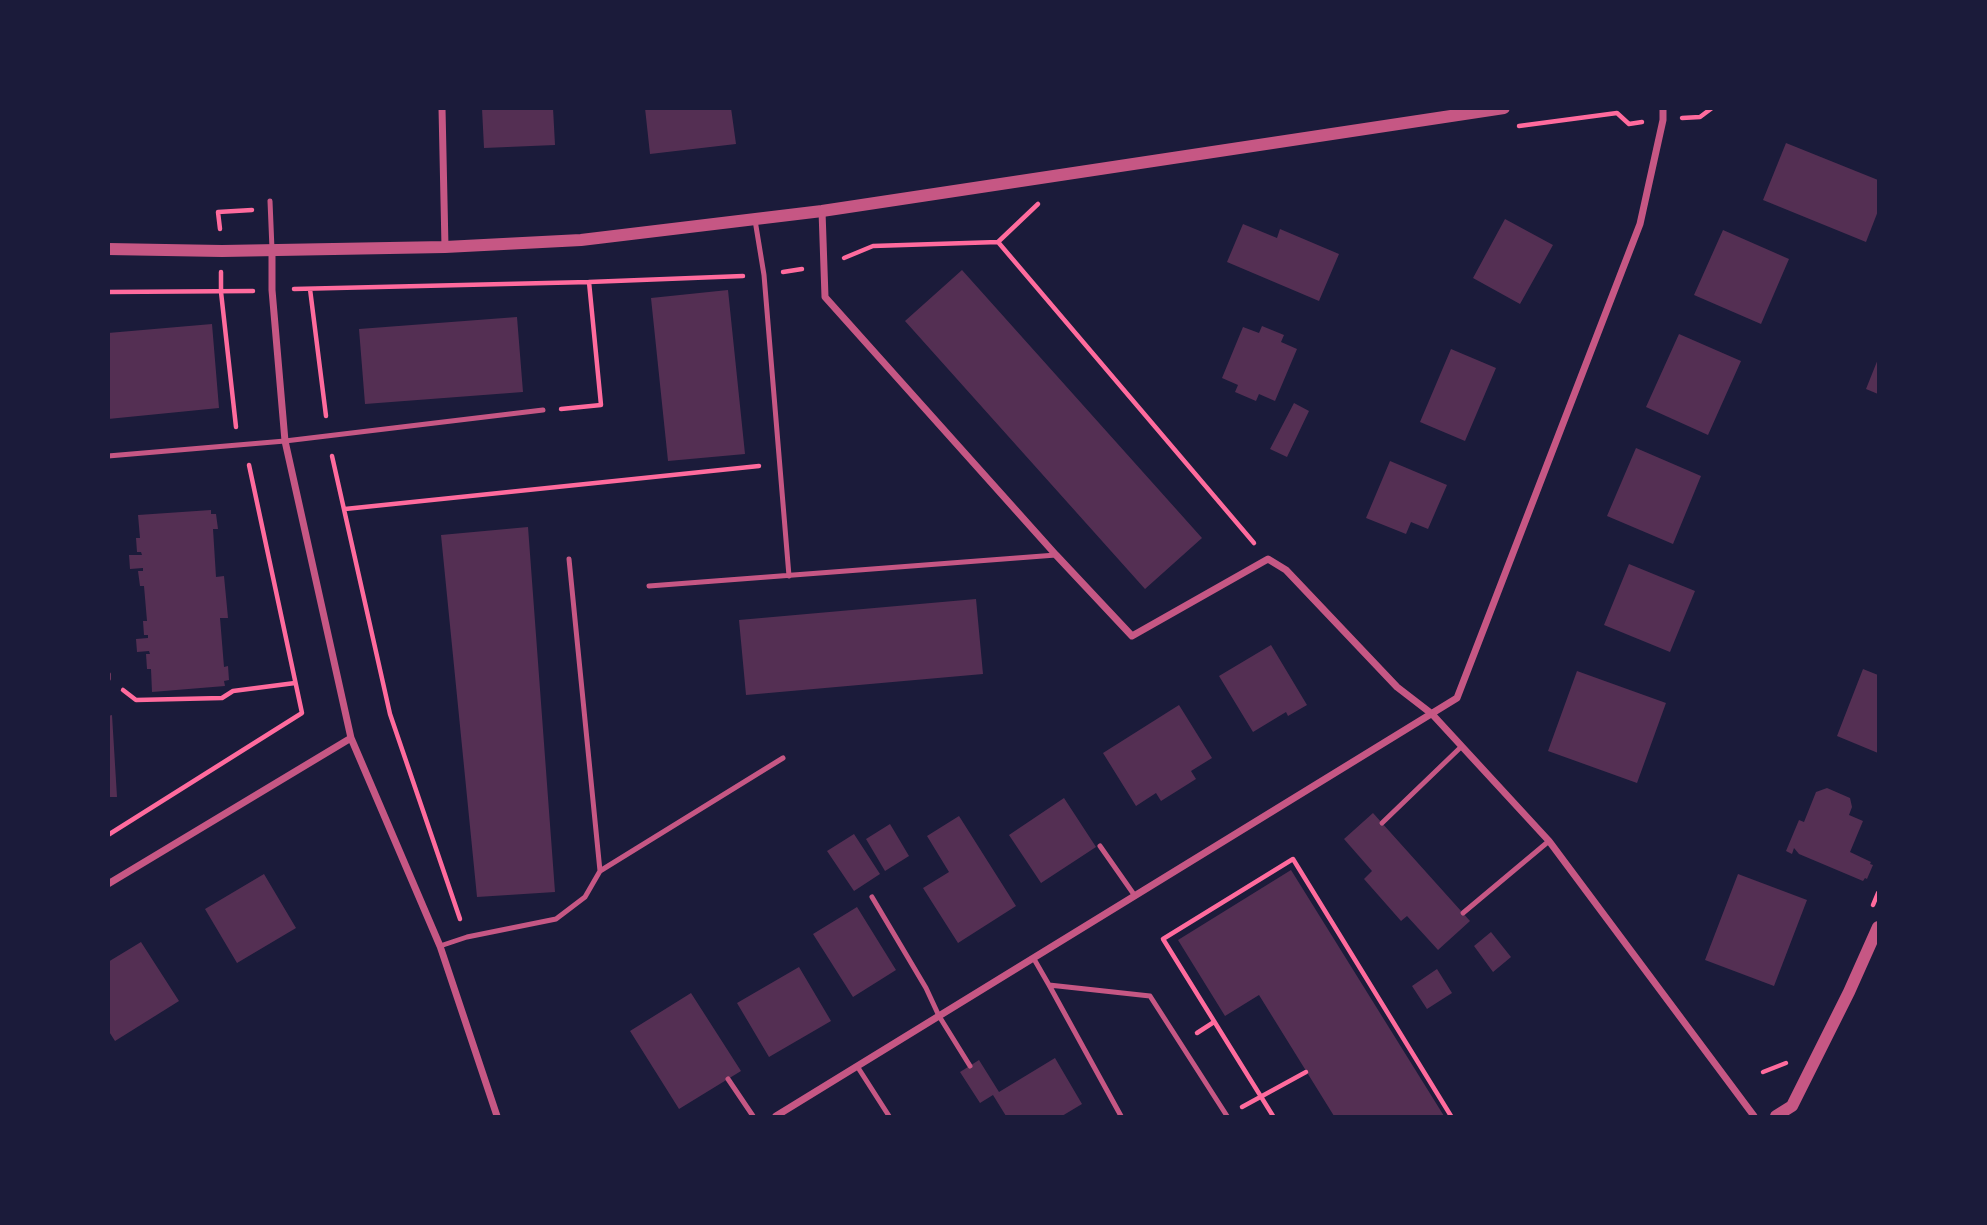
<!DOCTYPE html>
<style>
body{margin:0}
#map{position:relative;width:1987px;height:1225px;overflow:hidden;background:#1b1b3a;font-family:Raleway,sans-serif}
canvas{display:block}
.frame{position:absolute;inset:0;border:110px solid #1b1b3a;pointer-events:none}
</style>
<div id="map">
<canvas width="1987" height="1225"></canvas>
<div class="frame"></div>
</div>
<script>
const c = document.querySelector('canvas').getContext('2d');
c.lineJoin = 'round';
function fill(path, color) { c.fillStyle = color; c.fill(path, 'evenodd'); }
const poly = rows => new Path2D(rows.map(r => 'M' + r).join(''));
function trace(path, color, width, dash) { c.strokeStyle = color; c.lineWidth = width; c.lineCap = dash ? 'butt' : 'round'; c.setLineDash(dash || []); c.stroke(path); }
const building = poly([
 [482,108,553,108,555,145,484,148],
 [645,108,731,108,736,144,650,154],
 [1786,143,1878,180,1878,211,1866,242,1763,200],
 [1505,219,1553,245,1520,304,1473,278],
 [1243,224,1277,238,1280,229,1339,254,1319,301,1227,262],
 [1723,230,1789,259,1761,324,1694,295],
 [962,270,1202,538,1145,589,905,321],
 [728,290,745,454,668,461,651,298],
 [517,317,523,392,365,404,359,329],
 [212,324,219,408,108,419,108,333],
 [1262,326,1284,335,1281,342,1297,349,1275,401,1259,394,1256,401,1235,392,1238,385,1222,378,1243,327,1259,333],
 [1679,334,1741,361,1708,435,1646,407],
 [1451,349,1496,368,1465,441,1420,422],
 [1878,359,1878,394,1866,389],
 [1294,403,1309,411,1287,457,1270,449],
 [1636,448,1701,476,1673,544,1607,516],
 [1390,461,1447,485,1428,529,1411,522,1406,534,1366,518],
 [211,510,211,514,216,514,218,529,213,529,216,577,224,576,228,618,220,618,224,667,228,666,229,680,224,681,225,686,152,692,151,669,147,669,146,654,150,654,149,651,137,652,136,639,148,638,148,635,144,635,143,621,147,621,144,586,140,586,138,571,143,571,143,568,130,569,129,555,142,555,141,552,137,552,136,538,140,538,138,515],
 [528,527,555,892,477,897,441,535],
 [1629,564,1695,591,1670,652,1604,625],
 [976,599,983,674,746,695,739,620],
 [1271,645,1307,705,1288,716,1286,712,1253,732,1219,676],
 [1863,669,1878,675,1878,753,1837,736],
 [1577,671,1666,703,1637,783,1548,751],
 [1179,705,1212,758,1191,771,1196,779,1161,801,1156,793,1136,806,1103,753],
 [112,715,117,797,108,797,108,716],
 [1827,788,1850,798,1852,807,1849,815,1863,821,1850,852,1871,862,1870,864,1873,865,1867,879,1865,878,1863,881,1799,854,1794,848,1792,854,1786,851,1799,820,1804,822,1816,792],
 [1064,798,1096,847,1041,883,1009,835],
 [1373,813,1470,921,1438,950,1407,916,1401,921,1364,879,1372,871,1344,839],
 [959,816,1016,906,958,943,923,888,949,872,927,836],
 [890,824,909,856,885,871,866,839],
 [854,834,880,874,854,891,827,851],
 [1291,870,1444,1116,1334,1116,1259,995,1225,1016,1178,940],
 [264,874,296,928,237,963,205,909],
 [1738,874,1807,900,1774,986,1705,960],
 [857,907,896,970,853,997,813,934],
 [1491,932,1511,957,1493,972,1474,946],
 [141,942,179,1001,115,1041,108,1030,108,962],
 [799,967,831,1021,769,1057,737,1003],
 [1437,969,1452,993,1427,1009,1412,986],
 [691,993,741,1071,679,1109,630,1031],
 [1055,1058,1082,1104,1062,1116,1006,1116,993,1095,980,1103,960,1072,979,1060,999,1092]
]);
const path = poly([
 [1682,118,1700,117,1712,108],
 [1519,126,1617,113,1629,124,1642,122],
 [220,229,218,212,252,210],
 [998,242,1038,204],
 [844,258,873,246,998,242,1254,543],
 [221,272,221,292,236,427],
 [783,272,802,269],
 [294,289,589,282,743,276],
 [310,289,326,416],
 [108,292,253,291],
 [561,409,601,405,589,282],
 [332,456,390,714,460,919],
 [345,509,759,466],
 [123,690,136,700,222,698,233,691,295,683],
 [108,835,302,713,249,465],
 [1873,905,1878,893],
 [1197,1033,1214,1022],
 [1763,1072,1786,1063],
 [1242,1107,1306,1072],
 [1273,1116,1163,939,1293,859,1451,1116]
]);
const service = poly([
 [270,201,272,249],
 [755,220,764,275,789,576],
 [108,456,285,441,543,410],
 [649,586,1056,555],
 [108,674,108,679],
 [1382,823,1462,746],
 [1100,846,1135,896],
 [600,871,783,758],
 [872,897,926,988,939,1016,970,1066],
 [1463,913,1549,841],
 [440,946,467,937,556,919,585,897,600,871,569,559],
 [1034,959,1049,985,1150,996,1227,1116],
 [1049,985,1121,1116],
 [857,1066,889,1116],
 [728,1079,753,1116]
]);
const minor = poly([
 [442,108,445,247],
 [822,211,825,297,1056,555,1132,636,1268,559,1286,570,1397,687,1432,714,1549,841,1754,1116],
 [272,249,272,290,285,441,351,738,440,946,497,1116],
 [108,884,351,738],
 [776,1116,1457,698,1640,224,1663,120,1663,108]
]);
const tertiary = poly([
 [108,249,222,251,445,247,581,240,822,211,1504,108],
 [1776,1116,1792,1106,1849,992,1878,927]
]);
fill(building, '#542f53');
trace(path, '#ff6b9d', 4.5);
trace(service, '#c65784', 5);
trace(minor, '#c65784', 7);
trace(tertiary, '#c65784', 12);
</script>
